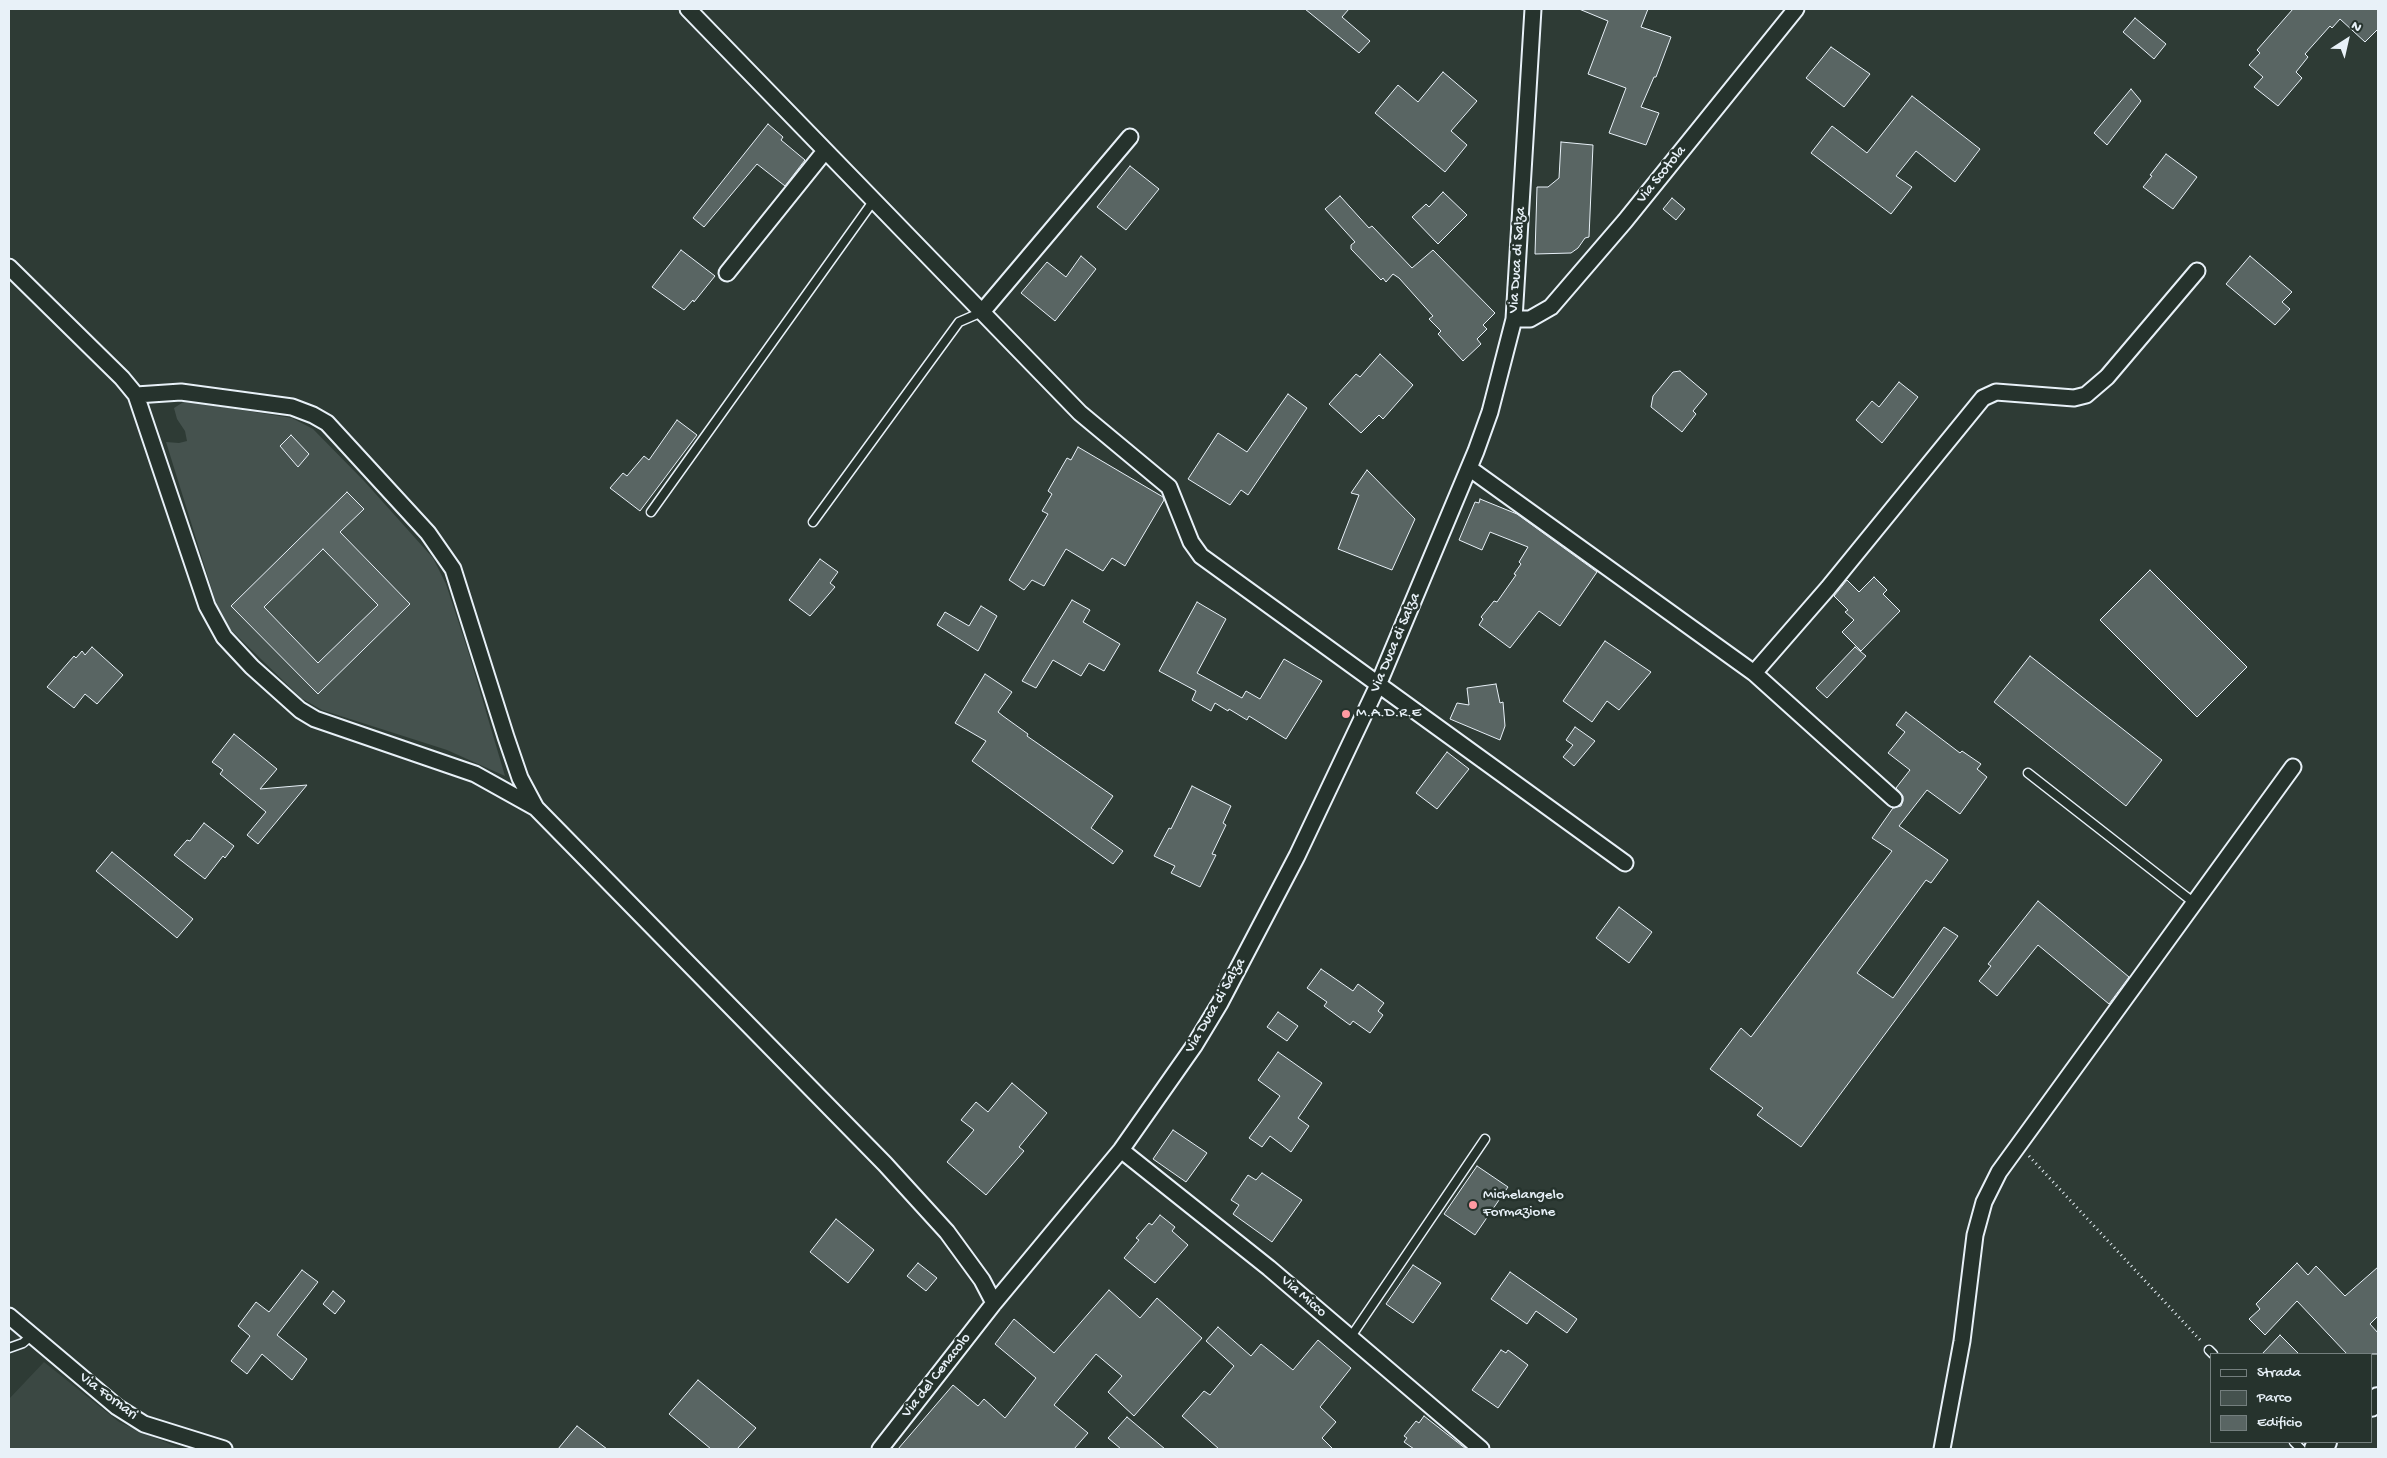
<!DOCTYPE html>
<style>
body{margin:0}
#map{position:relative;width:2387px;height:1458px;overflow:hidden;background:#2e3b35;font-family:"Gochi Hand",sans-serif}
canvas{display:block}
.frame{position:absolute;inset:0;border:10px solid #e8f1f8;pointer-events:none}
.legend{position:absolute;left:2210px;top:1353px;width:162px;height:90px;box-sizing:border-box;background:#26332d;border:1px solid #747f7e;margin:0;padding:6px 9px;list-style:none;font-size:15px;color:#e8f1f8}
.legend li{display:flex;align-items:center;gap:10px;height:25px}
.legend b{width:25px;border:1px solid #747f7e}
.north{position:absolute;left:2322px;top:15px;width:50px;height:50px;-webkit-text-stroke:4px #26332d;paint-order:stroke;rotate:35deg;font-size:14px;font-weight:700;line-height:20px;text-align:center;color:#e8f1f8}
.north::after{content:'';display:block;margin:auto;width:18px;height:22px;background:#e8f1f8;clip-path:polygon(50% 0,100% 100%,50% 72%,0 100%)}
</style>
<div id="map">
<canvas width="2387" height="1458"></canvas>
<div class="frame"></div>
<ul class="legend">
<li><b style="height:6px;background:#26332d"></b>Strada</li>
<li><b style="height:14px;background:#45524e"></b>Parco</li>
<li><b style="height:14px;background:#596563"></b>Edificio</li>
</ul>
<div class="north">N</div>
</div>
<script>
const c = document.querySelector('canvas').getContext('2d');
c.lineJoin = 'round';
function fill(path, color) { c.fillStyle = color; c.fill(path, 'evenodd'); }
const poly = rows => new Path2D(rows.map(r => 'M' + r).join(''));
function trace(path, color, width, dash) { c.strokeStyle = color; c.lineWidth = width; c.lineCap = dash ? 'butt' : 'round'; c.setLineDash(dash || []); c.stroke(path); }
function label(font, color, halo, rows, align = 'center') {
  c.font = font + ' "Gochi Hand",sans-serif'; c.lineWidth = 5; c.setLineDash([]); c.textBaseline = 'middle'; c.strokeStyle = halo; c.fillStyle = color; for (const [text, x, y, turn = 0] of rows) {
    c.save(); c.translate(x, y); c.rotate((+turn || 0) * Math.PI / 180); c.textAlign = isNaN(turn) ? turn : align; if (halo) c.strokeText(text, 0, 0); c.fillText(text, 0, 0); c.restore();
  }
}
const built = poly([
 [44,1362,119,1422,181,1449,9,1449,9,1399]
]);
const green = poly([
 [185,401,292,418,313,429,365,482,433,558,446,584,469,654,505,776,447,750,322,710,301,698,230,629,217,606,166,442,179,443,187,441,185,431,177,419,174,408]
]);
const building = poly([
 [1305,9,1349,9,1342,17,1370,41,1359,53,1305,9],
 [1579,9,1648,9,1641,27,1671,37,1656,77,1654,77,1641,107,1659,113,1646,145,1609,133,1626,88,1588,74,1608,21,1579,9],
 [2293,9,2378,9,2378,29,2365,42,2340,19,2332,28,2330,26,2305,54,2308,57,2296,72,2302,78,2278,106,2254,87,2263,77,2249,65,2260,53,2257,50,2293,9],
 [2135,18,2166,44,2154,59,2123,32,2135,18],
 [1831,47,1870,74,1844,107,1806,78,1831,47],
 [1443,72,1477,101,1451,131,1467,145,1445,172,1375,113,1398,85,1418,102,1443,72],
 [2131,89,2141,101,2107,145,2094,133,2131,89],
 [1912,96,1980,149,1955,182,1916,151,1896,176,1912,187,1891,214,1811,153,1832,126,1867,153,1912,96],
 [768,124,783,137,781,140,805,160,785,186,757,164,704,227,693,218,768,124],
 [1561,142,1593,145,1589,237,1585,238,1578,248,1571,253,1535,254,1537,187,1548,187,1559,178,1561,142],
 [2166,154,2197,177,2173,209,2143,187,2152,176,2150,175,2166,154],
 [1130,166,1159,189,1126,230,1097,207,1130,166],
 [1443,192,1467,215,1438,244,1412,217,1426,204,1429,207,1443,192],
 [1340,196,1369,228,1372,226,1412,268,1433,250,1495,313,1483,325,1487,329,1477,339,1481,344,1463,361,1438,334,1441,331,1429,319,1433,316,1399,278,1393,274,1386,282,1383,278,1381,280,1351,249,1351,245,1355,242,1325,209,1340,196],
 [1672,198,1685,209,1676,220,1663,209,1672,198],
 [681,250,715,276,694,302,693,300,684,310,652,287,681,250],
 [1081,256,1096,269,1055,321,1021,293,1047,262,1066,277,1081,256],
 [2250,256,2292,292,2282,302,2290,309,2275,325,2226,284,2250,256],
 [1380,354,1413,385,1383,419,1379,415,1361,433,1329,404,1356,374,1360,377,1380,354],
 [1680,371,1707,394,1693,411,1696,414,1682,432,1651,407,1653,396,1673,372,1680,371],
 [1899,382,1918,397,1882,443,1856,420,1872,401,1879,407,1899,382],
 [1288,394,1307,408,1248,495,1241,490,1230,505,1188,479,1218,433,1247,452,1288,394],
 [677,420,697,435,640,511,610,488,623,473,627,476,644,456,649,460,677,420],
 [291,435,309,454,298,467,280,446,291,435],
 [1078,447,1163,497,1164,500,1125,566,1112,558,1103,571,1066,549,1044,586,1032,580,1024,590,1009,580,1048,514,1042,511,1052,494,1048,491,1067,458,1071,460,1078,447],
 [1367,470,1415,519,1392,570,1338,549,1359,495,1351,493,1367,470],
 [347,492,364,509,340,532,410,604,318,694,231,606,347,492],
 [323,549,378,605,318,663,264,607,323,549],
 [1480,499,1517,514,1597,572,1560,626,1539,611,1510,648,1479,625,1483,619,1481,617,1494,601,1497,602,1516,575,1514,574,1521,564,1519,562,1528,547,1490,532,1482,550,1459,540,1475,502,1479,503,1480,499],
 [820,559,838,572,830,583,835,587,810,616,789,600,820,559],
 [2150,570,2247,667,2197,717,2100,620,2150,570],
 [1874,577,1887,590,1883,594,1900,611,1861,651,1842,632,1854,620,1845,612,1848,610,1834,596,1847,580,1859,592,1874,577],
 [1072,600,1090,610,1083,622,1120,644,1104,671,1089,663,1081,676,1053,660,1036,688,1022,681,1072,600],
 [1197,602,1226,619,1197,673,1242,698,1246,691,1260,699,1284,659,1322,681,1286,739,1249,716,1247,720,1229,709,1228,711,1215,703,1211,711,1192,700,1196,691,1159,671,1197,602],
 [981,606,997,616,978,651,937,625,945,612,969,626,981,606],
 [1605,641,1651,672,1619,710,1607,701,1592,722,1563,701,1605,641],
 [92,647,123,675,97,704,85,694,74,708,47,687,74,656,76,658,82,651,85,655,92,647],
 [1855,647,1866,656,1827,698,1816,688,1855,647],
 [2030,656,2162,760,2126,806,1994,702,2030,656],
 [985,674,1012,692,998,712,1003,716,1028,734,1027,736,1113,796,1091,828,1123,851,1113,864,972,761,986,741,955,723,985,674],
 [1496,684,1500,703,1503,702,1505,726,1500,740,1450,719,1457,703,1469,705,1467,688,1496,684],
 [1906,712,1960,753,1962,751,1981,764,1977,769,1987,777,1960,814,1927,790,1899,826,1948,860,1931,883,1926,880,1857,973,1893,998,1944,927,1958,936,1801,1147,1757,1115,1763,1108,1710,1069,1741,1028,1751,1037,1892,851,1872,838,1893,808,1901,806,1903,801,1903,796,1896,788,1910,770,1888,753,1905,732,1896,725,1906,712],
 [1575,727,1595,741,1574,766,1563,757,1573,745,1566,740,1575,727],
 [234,734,277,769,260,789,307,785,258,844,247,835,266,812,220,774,223,770,212,762,234,734],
 [1447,752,1469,769,1437,809,1416,793,1447,752],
 [1192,786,1231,806,1223,823,1226,825,1212,854,1216,855,1200,887,1171,873,1175,866,1154,856,1169,828,1171,829,1192,786],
 [204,823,234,846,225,858,223,856,205,879,174,855,187,840,190,841,204,823],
 [112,852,193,919,177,938,96,871,112,852],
 [2038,901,2129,977,2109,1004,2038,945,1997,996,1979,981,1991,966,1988,964,2038,901],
 [1619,907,1652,932,1629,963,1596,938,1619,907],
 [1321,969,1353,991,1358,984,1384,1003,1378,1011,1383,1015,1370,1033,1353,1021,1350,1025,1324,1006,1327,1002,1307,988,1321,969],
 [1278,1012,1298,1026,1287,1041,1267,1027,1278,1012],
 [1278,1052,1322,1083,1298,1118,1309,1126,1291,1152,1270,1136,1262,1147,1249,1138,1280,1096,1258,1080,1278,1052],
 [1012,1083,1047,1113,1019,1147,1024,1151,986,1195,947,1162,974,1130,961,1120,976,1102,988,1112,1012,1083],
 [1173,1130,1207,1153,1186,1182,1153,1159,1173,1130],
 [1477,1166,1508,1187,1475,1235,1444,1214,1477,1166],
 [1262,1173,1302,1200,1272,1242,1233,1214,1239,1205,1231,1200,1248,1175,1256,1180,1262,1173],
 [1160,1215,1175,1227,1172,1231,1188,1245,1155,1283,1124,1258,1139,1240,1136,1238,1149,1223,1152,1225,1160,1215],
 [836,1219,874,1250,848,1283,810,1252,836,1219],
 [918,1263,937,1278,926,1291,907,1276,918,1263],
 [2297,1263,2308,1275,2316,1266,2345,1296,2378,1267,2378,1316,2370,1324,2378,1333,2378,1354,2347,1354,2297,1301,2265,1335,2249,1319,2260,1309,2256,1304,2297,1263],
 [1413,1265,1441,1283,1413,1323,1386,1304,1413,1265],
 [302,1270,318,1282,277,1335,307,1359,292,1380,262,1354,247,1374,231,1361,250,1336,238,1326,256,1302,269,1312,302,1270],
 [1510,1272,1577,1319,1567,1333,1536,1311,1527,1324,1491,1299,1510,1272],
 [1109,1290,1140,1318,1157,1298,1202,1338,1134,1416,1108,1392,1122,1376,1096,1354,1054,1405,1088,1433,1074,1449,898,1449,953,1385,978,1406,984,1399,1005,1418,1036,1378,995,1344,1014,1319,1054,1353,1109,1290],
 [333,1291,345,1301,335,1314,323,1304,333,1291],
 [1218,1327,1251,1356,1261,1344,1293,1370,1318,1340,1351,1368,1320,1407,1336,1422,1322,1438,1333,1449,1219,1449,1182,1416,1204,1391,1210,1395,1234,1366,1206,1341,1218,1327],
 [2280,1335,2299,1354,2262,1354,2280,1335],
 [1501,1350,1506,1353,1508,1350,1528,1365,1498,1408,1472,1390,1501,1350],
 [698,1380,756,1428,737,1449,711,1449,669,1414,698,1380],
 [1424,1416,1466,1449,1414,1449,1404,1442,1407,1438,1404,1436,1416,1421,1419,1423,1424,1416],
 [1127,1417,1165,1449,1121,1449,1108,1438,1127,1417],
 [577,1426,607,1449,558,1449,577,1426]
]);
const path = poly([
 [2029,1156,2202,1342]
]);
const lane = poly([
 [651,512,874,200],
 [813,522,959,322,982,312],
 [2028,773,2193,902],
 [1350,1338,1485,1139],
 [9,1348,23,1343,32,1335],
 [2209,1350,2213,1354],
 [2294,1442,2301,1449]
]);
const street = poly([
 [688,9,1080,413,1169,487,1191,542,1201,556,1625,863],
 [9,267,122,378,136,395,207,606,224,637,252,667,300,710,315,719,475,774,536,808,885,1164,947,1232,982,1280,994,1303],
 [727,273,825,151],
 [982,312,1130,137],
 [1514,319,1530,319,1551,307,1625,221,1796,9],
 [136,395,181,392,292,407,313,415,327,423,428,533,453,569,506,737,520,778,536,808],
 [1469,468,1754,673,1894,799],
 [1754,673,1828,588,1983,398,1996,392,2074,398,2086,395,2107,377,2197,271],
 [1121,1150,1269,1268,1481,1449],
 [9,1316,117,1407,144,1424,224,1449],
 [880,1449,994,1303,1121,1150,1194,1046,1220,1003,1297,856,1378,685,1476,451,1490,412,1514,319,1533,9],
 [1942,1449,1962,1341,1975,1235,1984,1202,1999,1172,2293,767]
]);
const secondary = poly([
 [2371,1405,2378,1399],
 [2316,1449,2325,1442]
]);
const markers = [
 [1346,714,5,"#ff9aa2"],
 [1473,1205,5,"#ff9aa2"]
];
const streetNames = [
 ["Via Scotola",1662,175,-51],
 ["Via Duca di Salza",1518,260,-86],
 ["Via Duca di Salza",1396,643,-67],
 ["Via Duca di Salza",1216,1006,-60],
 ["Via Micco",1303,1297,41],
 ["Via del Cenacolo",937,1376,-52],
 ["Via Fornari",108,1397,37]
];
const poiNames = [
 ["M.A.D.R.E",1356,714],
 ["Michelangelo",1483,1196],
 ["Formazione",1483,1213]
];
fill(built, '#3b4843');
fill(green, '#45524e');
fill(building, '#596563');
trace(building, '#e8f1f8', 1);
trace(lane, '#e8f1f8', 11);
trace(street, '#e8f1f8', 19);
trace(secondary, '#e8f1f8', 26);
trace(path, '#e8f1f8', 3, [1, 4]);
trace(lane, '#26332d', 8);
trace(street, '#26332d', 15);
trace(secondary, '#26332d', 22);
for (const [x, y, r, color] of markers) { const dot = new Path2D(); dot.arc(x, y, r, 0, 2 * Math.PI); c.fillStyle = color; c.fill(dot); trace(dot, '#26332d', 2); }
label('15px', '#e8f1f8', '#26332d', streetNames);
label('15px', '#e8f1f8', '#26332d', poiNames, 'left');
</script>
